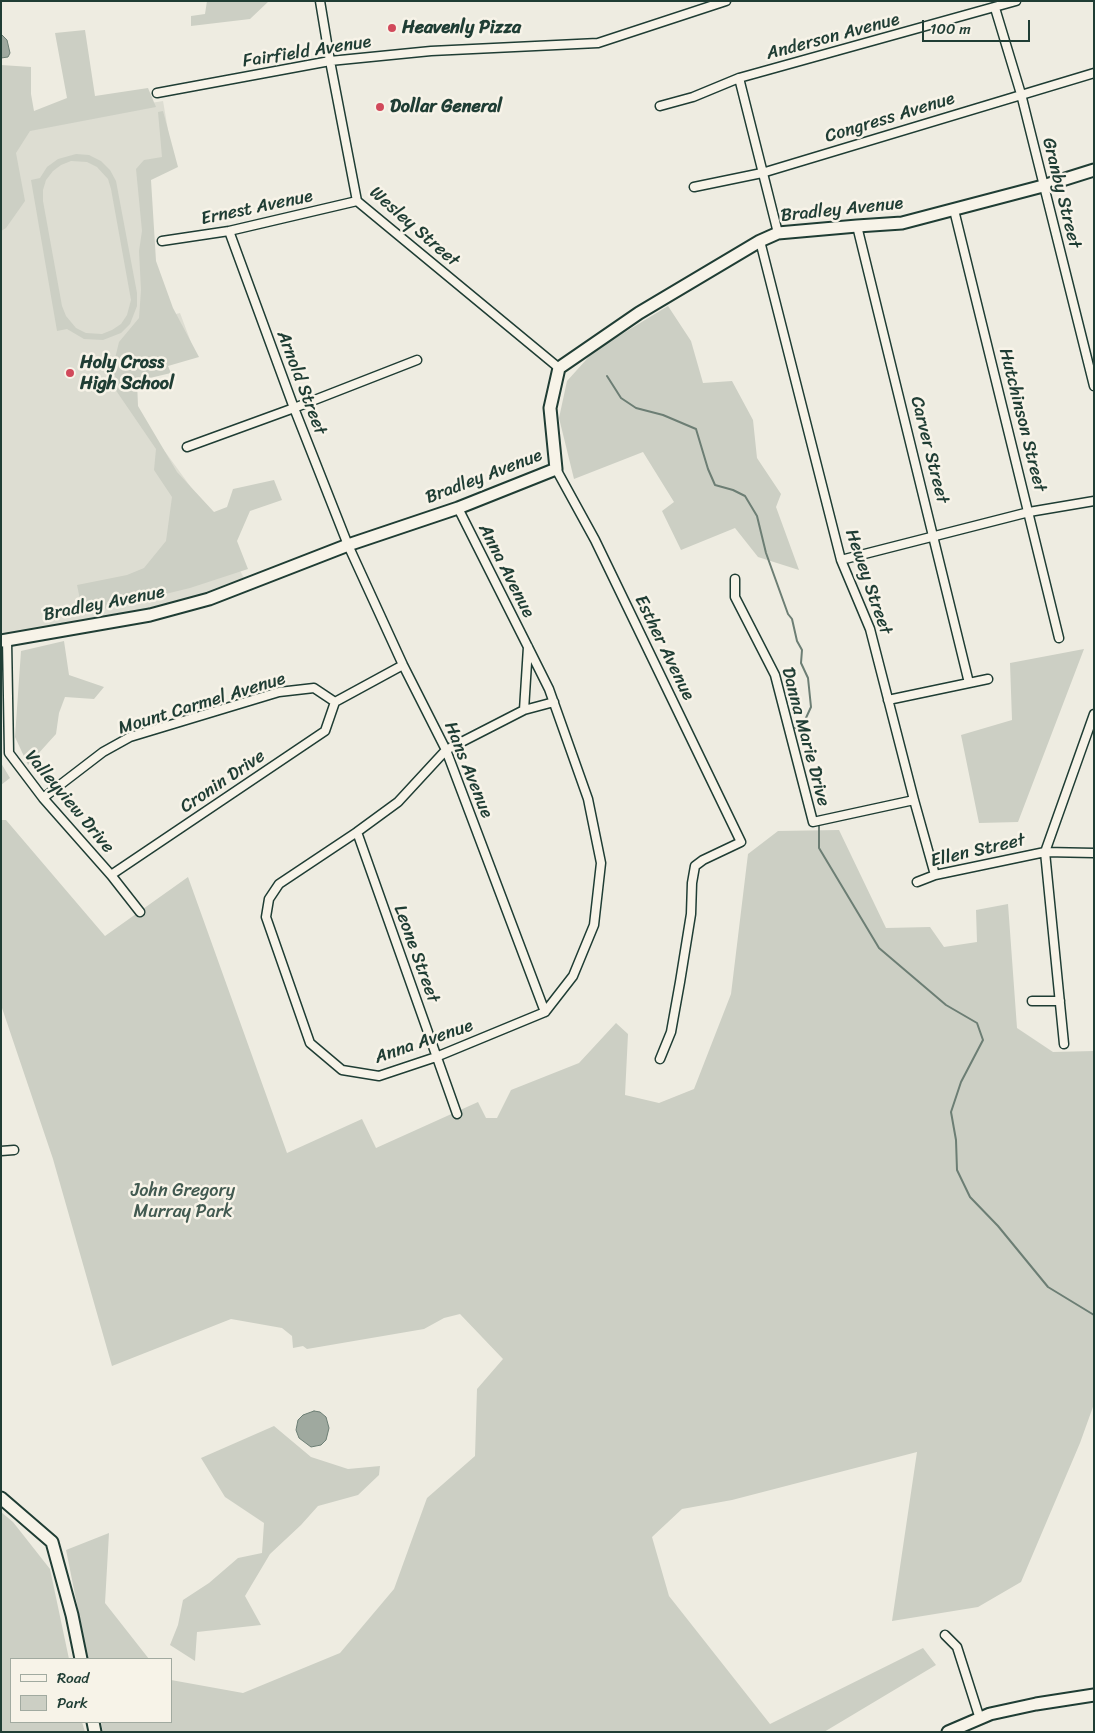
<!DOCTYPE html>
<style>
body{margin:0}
#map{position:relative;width:1095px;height:1733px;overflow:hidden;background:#eeece1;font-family:Sriracha,sans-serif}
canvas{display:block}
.frame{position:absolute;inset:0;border:2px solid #1f3d34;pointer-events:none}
.legend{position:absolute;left:10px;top:1658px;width:162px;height:65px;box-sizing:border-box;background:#f7f3e8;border:1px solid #a1aaa0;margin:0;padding:6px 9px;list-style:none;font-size:15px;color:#1f3d34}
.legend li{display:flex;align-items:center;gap:10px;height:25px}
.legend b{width:25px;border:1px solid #a1aaa0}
.scale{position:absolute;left:922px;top:20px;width:108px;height:22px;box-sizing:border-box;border:2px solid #1f3d34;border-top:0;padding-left:6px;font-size:15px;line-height:18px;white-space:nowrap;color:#1f3d34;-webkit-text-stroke:4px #f7f3e8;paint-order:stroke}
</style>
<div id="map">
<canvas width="1095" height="1733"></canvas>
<div class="frame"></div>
<ul class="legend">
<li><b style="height:6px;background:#f7f3e8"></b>Road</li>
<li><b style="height:14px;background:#cccfc4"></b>Park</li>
</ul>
<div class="scale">100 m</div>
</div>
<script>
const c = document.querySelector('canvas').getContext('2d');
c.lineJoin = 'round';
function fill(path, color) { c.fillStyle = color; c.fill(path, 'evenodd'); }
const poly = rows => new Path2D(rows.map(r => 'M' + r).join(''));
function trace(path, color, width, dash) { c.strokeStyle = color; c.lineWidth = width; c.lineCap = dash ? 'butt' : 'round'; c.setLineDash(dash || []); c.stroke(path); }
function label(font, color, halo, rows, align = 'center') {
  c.font = font + ' Sriracha,sans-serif'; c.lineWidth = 5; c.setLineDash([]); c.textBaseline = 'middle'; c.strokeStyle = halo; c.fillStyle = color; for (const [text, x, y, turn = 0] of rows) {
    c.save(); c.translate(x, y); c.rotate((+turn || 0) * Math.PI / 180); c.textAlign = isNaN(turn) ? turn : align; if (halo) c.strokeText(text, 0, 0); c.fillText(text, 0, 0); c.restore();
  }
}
const built = poly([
 [163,101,174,165,141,171,149,253,172,315,180,313,195,353,115,383,201,501,244,578,195,596,166,604,130,612,1,635,1,128]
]);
const green = poly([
 [207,1,269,1,250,19,191,26,191,16,205,14],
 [85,30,95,96,148,88,156,107,30,131,16,153,25,201,6,228,1,231,1,65,31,67,31,94,34,111,67,98,55,33],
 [163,111,178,167,151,180,156,261,173,308,199,357,168,366,171,373,137,381,138,406,177,472,214,512,227,507,233,489,274,480,282,500,250,511,237,541,248,569,190,588,83,614,77,585,127,575,144,568,166,541,172,497,154,470,156,449,115,389,111,375,119,342,139,318,141,290,139,251,142,231,136,169,144,160,162,157,158,112],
 [76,154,89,155,101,161,110,170,116,181,137,293,137,306,130,324,121,333,103,340,84,339,67,329,57,331,31,180,40,178,47,167,58,159],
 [71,161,87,162,97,167,108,179,111,189,131,300,127,315,121,324,112,330,102,334,86,333,76,328,66,316,62,306,43,201,43,190,46,180,53,171,61,165],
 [668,306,691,341,703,383,732,381,753,420,757,458,781,494,776,507,799,570,758,557,735,528,681,550,662,511,674,502,643,452,574,479,559,418,567,381,594,351],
 [64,641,69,675,104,687,94,699,65,697,59,713,56,734,28,765,15,737,21,651],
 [1084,649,1018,822,979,823,961,735,1012,720,1010,663],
 [1,763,10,778,1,785],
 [1,820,6,820,105,936,188,877,287,1153,362,1119,376,1148,478,1102,486,1118,497,1118,511,1090,579,1063,616,1023,628,1034,625,1095,659,1103,694,1089,731,994,748,854,778,831,839,830,886,928,930,927,944,947,977,942,976,910,1008,904,1017,1028,1053,1052,1094,1051,1094,1404,1080,1443,1021,1582,978,1607,892,1621,917,1452,732,1500,682,1509,652,1537,669,1596,770,1724,923,1648,936,1665,824,1732,103,1732,101,1722,171,1722,171,1680,243,1693,340,1653,394,1589,427,1498,475,1456,477,1389,503,1359,460,1314,444,1318,424,1329,307,1349,303,1346,293,1348,292,1336,282,1328,231,1319,112,1366,53,1159,1,1005],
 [274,1426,311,1457,348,1469,380,1466,379,1475,358,1495,318,1506,301,1525,270,1554,245,1596,261,1625,197,1632,195,1661,170,1645,178,1625,183,1600,209,1583,238,1558,262,1553,264,1523,225,1497,201,1458],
 [1,1512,13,1522,50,1569,69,1659,11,1659,11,1722,82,1722,85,1732,1,1732],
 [109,1533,105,1603,149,1659,88,1659,66,1550]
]);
const water = poly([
 [1,34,7,40,10,53,8,57,1,58,1,34],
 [314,1411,320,1412,326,1417,329,1428,326,1440,321,1445,311,1447,299,1438,296,1430,298,1420,303,1415,314,1411]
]);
const stream = poly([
 [607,376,621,398,636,408,663,415,696,429,708,469,715,485,733,490,745,496,757,516,766,553,788,614,792,619,797,641,802,650,801,663,808,678,811,707,805,720,795,728],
 [819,826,819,848,879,948,946,1005,977,1023,983,1040,961,1082,951,1112,956,1140,957,1170,970,1197,998,1226,1048,1287,1094,1315]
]);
const street = poly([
 [320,1,330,61,357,201,559,368],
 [995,8,1021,94,1094,386],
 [739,78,778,233],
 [157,93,330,61,431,51,598,43,726,1],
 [660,106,693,97,739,78,1016,1],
 [694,187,762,173,1094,73],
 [954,210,1059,638],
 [857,226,969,683],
 [229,231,294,408,348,545,403,665,446,750,545,1012],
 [162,241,229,231,357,201],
 [760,241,841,560,870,629,914,800,935,875],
 [187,447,294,408,417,360],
 [556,469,595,540,741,842,703,860,695,866,692,883,691,914,680,982,671,1032,660,1059],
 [458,508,528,647,549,689,588,799,601,863,594,925,573,976,545,1012,436,1057,379,1076,342,1070,310,1043,266,917,269,899,279,884,357,832,398,802,446,750,524,710,528,647],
 [841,560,1029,512,1094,501],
 [735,579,735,597,775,675,813,822,914,800],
 [7,640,9,753,43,798,111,875,140,912],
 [888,700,988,679],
 [524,710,554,702],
 [43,798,103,752,130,737,279,692,314,688,335,702,403,665],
 [357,832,457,1114],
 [111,875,325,731,335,702],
 [917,882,935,875,1045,852,1094,853],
 [1032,1001,1060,1001],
 [1064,1044,1045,852,1094,714],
 [1,1151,14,1150],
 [945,1635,957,1647,980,1719]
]);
const secondary = poly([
 [1,641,150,615,209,599,348,545,458,508,556,469,550,408,559,368,639,313,760,241,778,233,857,226,902,223,1043,186,1094,170],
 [1,1498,52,1542,72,1615,81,1659],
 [93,1722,95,1732],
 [948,1732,990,1714,1036,1704,1094,1695]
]);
const markers = [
 [392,28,5,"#d1495b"],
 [380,107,5,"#d1495b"],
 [70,373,5,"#d1495b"]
];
const poiNames = [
 ["Heavenly Pizza",402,28],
 ["Dollar General",390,107],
 ["Holy Cross",80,363],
 ["High School",80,384]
];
const streetNames = [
 ["Anderson Avenue",833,37,-15],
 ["Fairfield Avenue",307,52,-9],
 ["Congress Avenue",890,118,-17],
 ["Granby Street",1061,193,76],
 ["Ernest Avenue",257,208,-12],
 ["Bradley Avenue",842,210,-6],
 ["Wesley Street",414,227,41],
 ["Arnold Street",301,383,69],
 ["Hutchinson Street",1022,420,76],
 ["Carver Street",929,450,76],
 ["Bradley Avenue",484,477,-21],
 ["Anna Avenue",506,571,63],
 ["Hewey Street",868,582,71],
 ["Bradley Avenue",104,604,-11],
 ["Esther Avenue",664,648,64],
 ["Mount Carmel Avenue",202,704,-17],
 ["Danna Marie Drive",805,737,75],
 ["Hans Avenue",468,770,68],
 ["Cronin Drive",223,782,-34],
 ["Valleyview Drive",69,802,50],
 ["Ellen Street",978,851,-13],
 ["Leone Street",416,954,70],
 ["Anna Avenue",424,1042,-19]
];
const parkNames = [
 ["John Gregory",183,1191],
 ["Murray Park",183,1212]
];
fill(built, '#ddddd2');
fill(green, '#cccfc4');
fill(water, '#9fa99f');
trace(water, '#6c7e74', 1);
trace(stream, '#6c7e74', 2);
trace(street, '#1f3d34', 11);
trace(secondary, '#1f3d34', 15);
trace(street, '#f7f3e8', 8);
trace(secondary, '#f7f3e8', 11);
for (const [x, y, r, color] of markers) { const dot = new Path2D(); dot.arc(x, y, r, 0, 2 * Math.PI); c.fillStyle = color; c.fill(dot); trace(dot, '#f7f3e8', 2); }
label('bold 18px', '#1f3d34', '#f7f3e8', poiNames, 'left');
label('18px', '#1f3d34', '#f7f3e8', streetNames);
label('18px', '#425a51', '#f7f3e8', parkNames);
</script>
